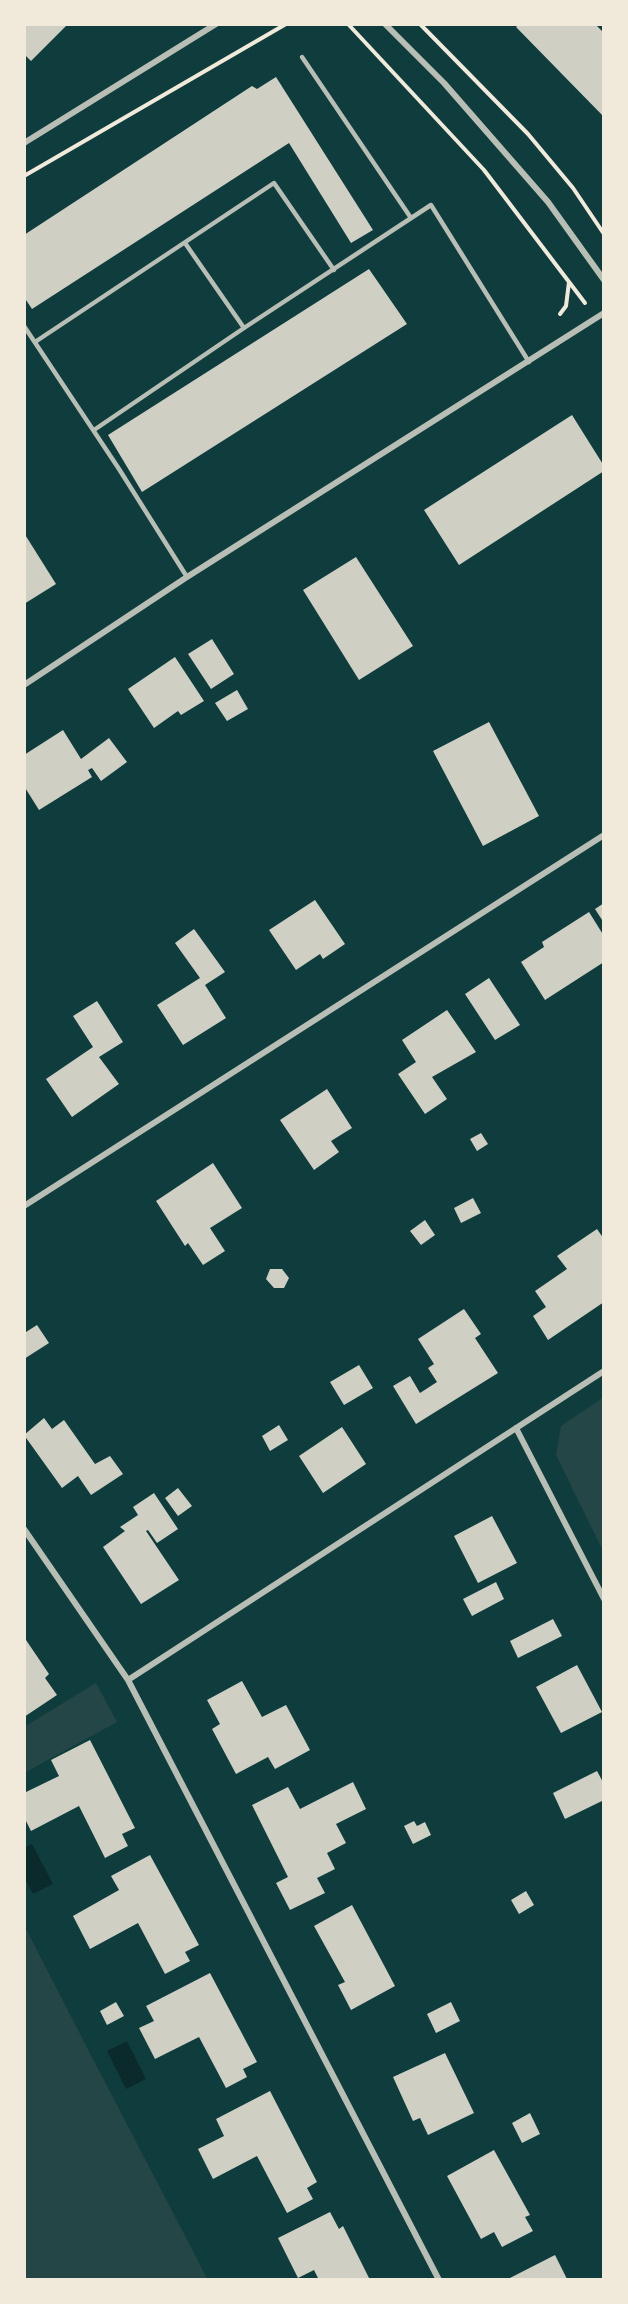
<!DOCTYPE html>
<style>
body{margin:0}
#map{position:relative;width:628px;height:2304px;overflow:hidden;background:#0f3d3e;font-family:"Work Sans",sans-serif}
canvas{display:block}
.frame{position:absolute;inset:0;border:26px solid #f1e9da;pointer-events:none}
</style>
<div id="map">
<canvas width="628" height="2304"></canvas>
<div class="frame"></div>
</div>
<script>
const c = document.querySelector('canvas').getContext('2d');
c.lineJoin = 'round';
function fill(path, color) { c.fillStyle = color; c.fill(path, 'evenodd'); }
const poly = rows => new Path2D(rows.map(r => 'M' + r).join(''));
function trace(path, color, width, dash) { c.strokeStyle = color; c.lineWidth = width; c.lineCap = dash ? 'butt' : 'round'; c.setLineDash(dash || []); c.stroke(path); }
const green = poly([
 [604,1397,604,1553,556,1455,561,1426],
 [96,1683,117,1722,24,1773,24,1727],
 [24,1925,81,2036,208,2280,24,2280]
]);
const water = poly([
 [32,1844,53,1884,33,1894,24,1877,24,1848],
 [127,2041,146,2079,126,2089,107,2051]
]);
const building = poly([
 [24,24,68,24,31,61,24,54],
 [519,24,595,24,604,33,604,117,516,27],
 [276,77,373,230,351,243,289,143,32,309,24,297,24,235,252,86,257,89],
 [369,269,407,324,142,492,108,435],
 [572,415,604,466,604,471,459,565,424,510],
 [24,533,56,584,24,604],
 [356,557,413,646,359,680,303,590],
 [212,639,234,674,211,689,188,654],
 [175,657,204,701,181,715,178,711,154,728,128,689],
 [237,690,248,709,227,721,215,703],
 [489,722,539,816,483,846,433,751],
 [63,730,81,759,109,738,127,762,101,781,92,768,88,770,92,777,39,810,24,786,24,755],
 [315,900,345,944,323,959,320,954,296,970,269,930],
 [604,903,604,923,595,909],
 [589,912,604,936,604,962,545,1000,521,962,544,947,542,942],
 [194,929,225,972,205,985,226,1018,183,1045,157,1005,200,978,175,943],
 [489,978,520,1025,495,1040,465,994],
 [97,1001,123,1042,99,1057,119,1084,72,1117,46,1079,93,1047,73,1016],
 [447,1010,476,1052,432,1077,447,1099,425,1114,398,1074,416,1062,402,1040],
 [327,1089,352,1128,331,1141,339,1152,314,1170,280,1120],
 [481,1133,488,1144,477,1151,470,1139],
 [213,1163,242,1208,210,1228,225,1251,203,1265,188,1243,185,1246,156,1201],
 [473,1198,481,1213,461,1223,454,1208],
 [425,1220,435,1235,421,1245,410,1231],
 [597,1229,604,1239,604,1302,548,1340,533,1316,546,1307,535,1291,567,1269,557,1256],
 [270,1269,282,1269,289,1278,284,1288,274,1288,266,1279],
 [464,1309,481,1334,475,1338,498,1373,416,1424,393,1386,410,1376,420,1393,437,1382,428,1368,434,1364,418,1339],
 [37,1325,49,1343,24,1359,24,1329,26,1332],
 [359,1365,373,1388,344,1405,330,1382],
 [44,1418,52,1429,64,1420,95,1464,110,1456,123,1474,91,1495,78,1476,62,1488,24,1435],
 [279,1425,288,1440,270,1451,262,1436],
 [342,1427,366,1464,323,1493,299,1456],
 [178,1488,192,1506,178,1516,165,1498],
 [154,1493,178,1529,157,1543,148,1530,146,1531,179,1580,141,1604,103,1547,125,1531,120,1527,138,1515,133,1507],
 [492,1516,517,1563,478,1583,454,1536],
 [496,1582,504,1599,472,1616,463,1599],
 [553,1619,562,1636,518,1658,510,1641],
 [24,1637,49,1674,45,1678,57,1695,24,1717],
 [577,1665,602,1712,561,1733,536,1687],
 [242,1681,262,1717,286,1705,310,1750,275,1769,268,1757,236,1774,212,1729,220,1724,207,1700],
 [90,1740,135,1828,122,1834,128,1846,105,1858,79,1806,31,1831,24,1817,24,1793,59,1776,51,1760],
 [597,1771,604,1784,604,1800,565,1819,553,1793],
 [353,1782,366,1809,336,1824,346,1843,327,1853,335,1869,317,1878,325,1893,290,1910,276,1883,288,1877,252,1805,288,1787,300,1809],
 [414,1821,417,1826,425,1822,431,1835,413,1844,404,1826],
 [150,1855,199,1945,185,1952,190,1961,165,1974,138,1923,90,1949,73,1916,119,1890,111,1876],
 [526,1891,534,1905,519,1914,511,1900],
 [352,1905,395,1986,351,2010,338,1985,345,1982,314,1926],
 [210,1973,257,2062,243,2069,247,2077,226,2088,199,2037,155,2059,139,2028,154,2021,146,2006],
 [116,2002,124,2016,107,2025,100,2011],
 [451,2002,460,2021,436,2033,427,2014],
 [445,2053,474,2113,428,2135,420,2118,413,2121,393,2077],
 [270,2091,317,2182,307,2188,313,2199,287,2213,257,2156,213,2179,198,2149,224,2136,216,2119],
 [530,2113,540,2134,522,2143,512,2123],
 [494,2150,530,2215,525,2217,533,2231,502,2247,494,2232,481,2239,447,2176],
 [330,2212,339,2229,343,2226,370,2280,319,2280,314,2270,298,2278,278,2238],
 [555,2255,567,2279,564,2280,506,2280]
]);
const path = poly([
 [348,24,484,170,585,303],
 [420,24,528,134,573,188,604,234],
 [24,176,286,24],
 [560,314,566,306,569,282]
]);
const service = poly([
 [302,57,411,218],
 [185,243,244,328],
 [24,326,119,469,187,577],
 [35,342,274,183,334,270],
 [94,430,244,328,431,205,529,362]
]);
const minor = poly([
 [385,24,444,83,548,202,604,280],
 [24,143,216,24],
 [24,685,187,577,604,313],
 [24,1206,604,835],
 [516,1428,604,1599],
 [24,1529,128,1680,439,2280],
 [128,1680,604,1371]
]);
fill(green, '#244646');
fill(water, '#0a2a2b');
fill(building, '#cfcfc3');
trace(path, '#f1e9da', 4);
trace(service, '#b8beb3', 4.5);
trace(minor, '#b8beb3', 6);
</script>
